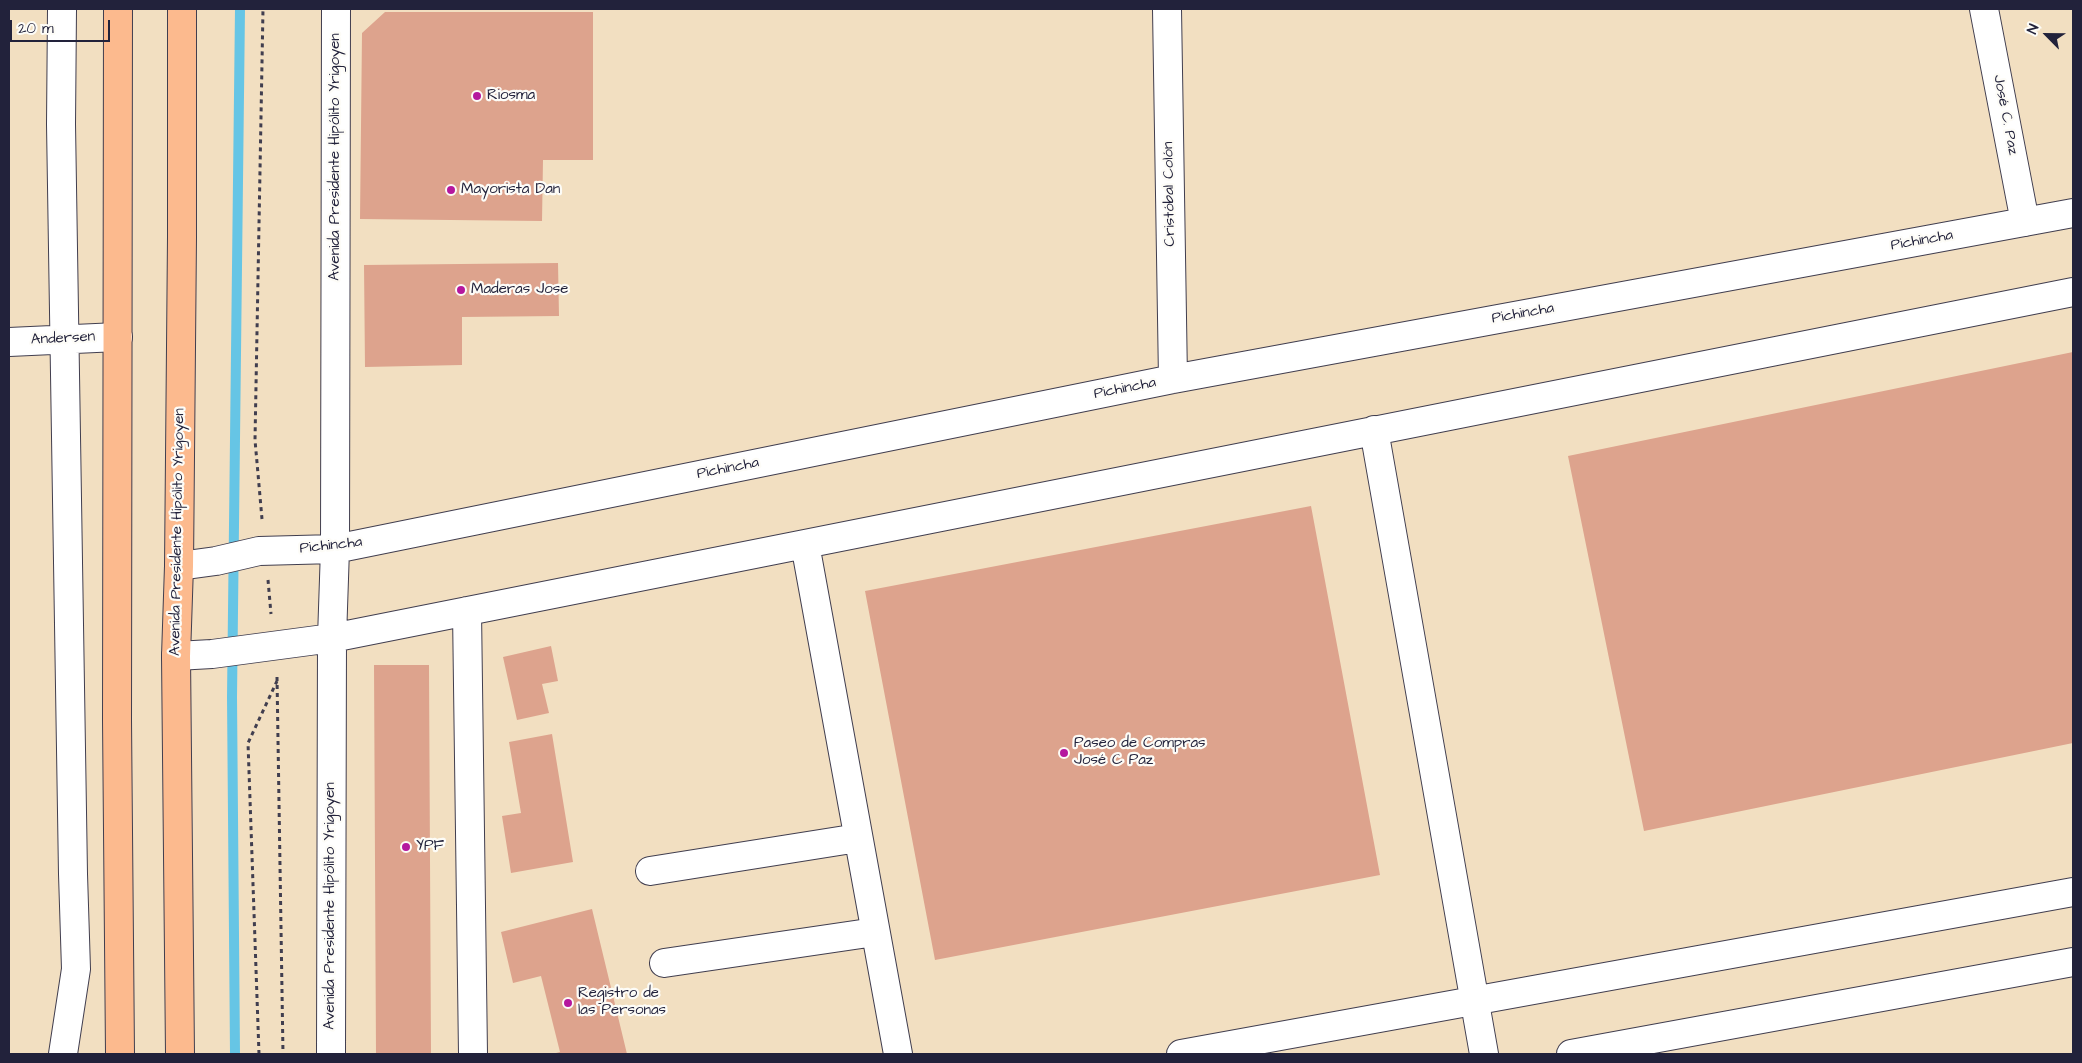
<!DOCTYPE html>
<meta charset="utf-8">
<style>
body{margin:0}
#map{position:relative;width:2082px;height:1063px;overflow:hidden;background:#f2dfc1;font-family:"Architects Daughter",sans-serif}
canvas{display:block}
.frame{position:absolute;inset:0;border:10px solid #22223b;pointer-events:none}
.north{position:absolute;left:2022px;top:10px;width:50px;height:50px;-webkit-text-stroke:4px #fdfcf7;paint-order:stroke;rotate:293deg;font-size:14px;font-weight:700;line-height:20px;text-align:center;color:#22223b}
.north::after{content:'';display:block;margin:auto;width:18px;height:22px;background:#22223b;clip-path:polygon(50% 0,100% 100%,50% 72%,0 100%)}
.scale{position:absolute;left:10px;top:20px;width:100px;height:22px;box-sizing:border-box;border:2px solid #22223b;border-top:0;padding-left:6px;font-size:15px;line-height:18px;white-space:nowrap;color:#22223b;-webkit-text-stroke:4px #fdfcf7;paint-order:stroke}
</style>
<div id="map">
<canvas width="2082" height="1063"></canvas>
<div class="frame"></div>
<div class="north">N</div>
<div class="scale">20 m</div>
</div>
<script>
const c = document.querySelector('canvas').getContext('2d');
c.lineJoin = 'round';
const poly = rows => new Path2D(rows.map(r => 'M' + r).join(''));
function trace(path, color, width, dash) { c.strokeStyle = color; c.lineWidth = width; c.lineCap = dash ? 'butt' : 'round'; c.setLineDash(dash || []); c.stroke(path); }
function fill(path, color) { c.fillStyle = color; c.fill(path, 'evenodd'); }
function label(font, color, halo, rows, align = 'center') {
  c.font = font + ' "Architects Daughter",sans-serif'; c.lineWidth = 4.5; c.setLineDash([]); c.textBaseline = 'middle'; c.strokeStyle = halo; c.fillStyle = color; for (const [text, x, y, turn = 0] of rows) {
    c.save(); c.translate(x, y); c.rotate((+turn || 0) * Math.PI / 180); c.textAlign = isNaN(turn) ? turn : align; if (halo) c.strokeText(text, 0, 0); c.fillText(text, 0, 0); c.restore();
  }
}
const stream = poly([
 [235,1054,232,697,240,9]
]);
const building = poly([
 [385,12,593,12,593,160,543,160,542,221,360,219,362,33],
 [558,263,559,316,462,317,462,365,365,367,364,265],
 [2073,352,2073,743,1644,831,1568,456],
 [1311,506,1380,875,935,960,865,591],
 [551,646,558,681,542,684,549,713,517,720,503,657],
 [374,665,429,665,431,1054,376,1054],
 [552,734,573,862,511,873,502,816,521,813,509,742],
 [592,909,627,1054,552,1054,560,1052,541,976,513,983,501,932]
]);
const path = poly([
 [262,519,255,440,263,9],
 [268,580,271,614],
 [277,677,283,1054],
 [259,1054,248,743,277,681]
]);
const minor = poly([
 [62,9,61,124,73,874,76,969,63,1054],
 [1167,9,1173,379],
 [1984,9,2025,222],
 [9,342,118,337],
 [1374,430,1484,1054],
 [805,544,898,1054],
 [179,566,216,561,259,551,335,549,1173,379,2073,213],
 [467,611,473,1054],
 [176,656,212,654,332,638,2073,292],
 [650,871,858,838],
 [664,963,875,932],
 [331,1054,332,638,335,549,336,9],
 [1181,1054,2073,892],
 [1571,1054,2073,962]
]);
const major = poly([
 [118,9,117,720,120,1054],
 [180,1054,176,656,179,566,182,237,182,9]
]);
const markers = [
 [477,96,5,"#b5179e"],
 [451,190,5,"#b5179e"],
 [461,290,5,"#b5179e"],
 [1064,753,5,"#b5179e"],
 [406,847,5,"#b5179e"],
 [568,1003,5,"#b5179e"]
];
const poiNames = [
 ["Riosma",487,96],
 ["Mayorista Dan",461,190],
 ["Maderas Jose",471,290],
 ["Paseo de Compras",1074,744],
 ["José C Paz",1074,761],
 ["YPF",416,847],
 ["Registro de",578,994],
 ["las Personas",578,1011]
];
const streetNames = [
 ["José C. Paz",2005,115,79],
 ["Avenida Presidente Hipólito Yrigoyen",336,157,-90],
 ["Cristóbal Colón",1170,194,-91],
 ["Pichincha",1922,241,-10],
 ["Pichincha",1523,314,-10],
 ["Andersen",63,339,-3],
 ["Pichincha",1125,389,-11],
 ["Pichincha",728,469,-11],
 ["Avenida Presidente Hipólito Yrigoyen",178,532,-89],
 ["Pichincha",331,546,-6],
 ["Avenida Presidente Hipólito Yrigoyen",331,906,-90]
];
trace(stream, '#66c5e5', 10);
fill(building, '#dda38d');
trace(minor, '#413e4f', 30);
trace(major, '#413e4f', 30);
trace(path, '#413e4f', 3, [4, 4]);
trace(minor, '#fff', 28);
trace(major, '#fcba8e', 28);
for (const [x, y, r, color] of markers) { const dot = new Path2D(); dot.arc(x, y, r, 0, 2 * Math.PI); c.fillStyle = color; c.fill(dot); trace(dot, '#fdfcf7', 2); }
label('15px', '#22223b', '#fdfcf7', poiNames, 'left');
label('15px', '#22223b', '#fdfcf7', streetNames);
</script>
